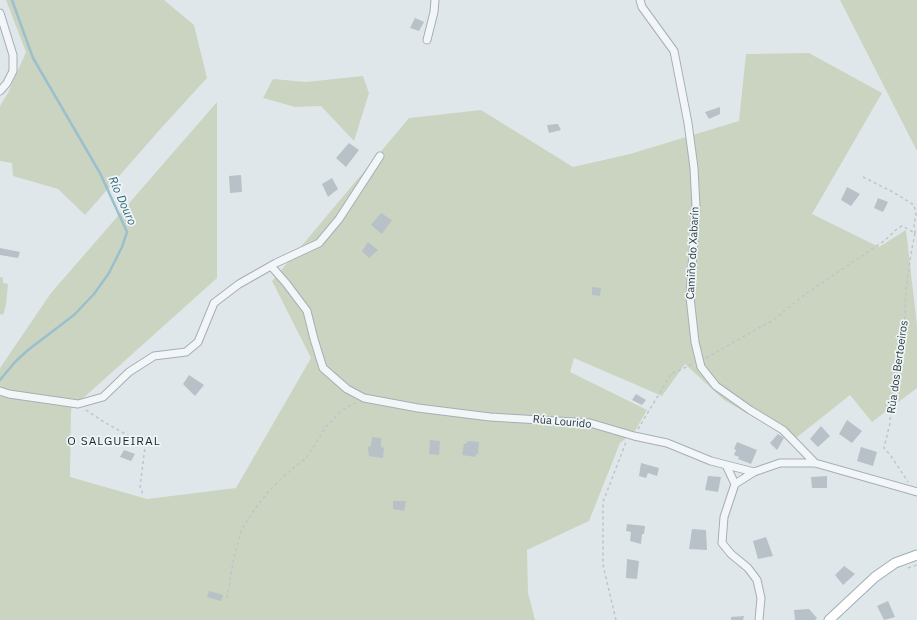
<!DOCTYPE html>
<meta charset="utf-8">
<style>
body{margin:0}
canvas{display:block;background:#e0e7ea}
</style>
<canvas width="917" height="620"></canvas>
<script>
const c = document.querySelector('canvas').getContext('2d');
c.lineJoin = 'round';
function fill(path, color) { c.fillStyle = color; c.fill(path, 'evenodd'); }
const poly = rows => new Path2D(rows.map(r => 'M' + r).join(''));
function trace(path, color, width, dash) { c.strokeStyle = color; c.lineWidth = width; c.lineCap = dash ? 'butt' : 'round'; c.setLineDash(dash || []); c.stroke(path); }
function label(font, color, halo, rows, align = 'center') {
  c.font = font + ' "IBM Plex Sans",sans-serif'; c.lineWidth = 3.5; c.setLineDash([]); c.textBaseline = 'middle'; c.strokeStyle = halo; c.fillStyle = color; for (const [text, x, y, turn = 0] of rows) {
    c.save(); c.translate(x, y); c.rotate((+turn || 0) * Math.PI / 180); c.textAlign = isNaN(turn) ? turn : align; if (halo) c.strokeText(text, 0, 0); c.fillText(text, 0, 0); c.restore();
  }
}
const green = poly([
 [6,0,164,0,194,25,207,78,163,126,85,215,58,189,13,176,12,163,0,161,0,106,8,93,26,52],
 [840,0,917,0,917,151],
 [809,53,882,93,812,214,879,247,906,230,917,326,917,388,872,422,850,395,796,438,764,423,724,400,685,364,662,396,574,358,570,372,647,410,635,431,620,443,589,521,527,550,528,593,535,620,0,620,0,368,51,293,217,102,217,278,71,409,70,477,147,499,236,488,311,358,272,281,409,118,481,110,573,167,630,154,739,121,746,54],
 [363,76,369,93,354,141,321,106,295,107,263,98,273,79,306,82],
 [0,277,3,278,3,283,8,284,6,305,3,315,0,314]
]);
const stream = poly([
 [0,380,15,362,28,350,74,315,94,294,109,273,122,247,127,232,100,173,33,58,12,0]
]);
const building = poly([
 [415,18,424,22,419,31,410,28],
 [720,107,720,114,709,119,705,112],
 [558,124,561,130,549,133,547,125],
 [349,143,359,150,346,167,336,158],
 [241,175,242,192,230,193,229,176],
 [332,178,338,189,328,197,322,184],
 [847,187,860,194,851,206,841,200],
 [878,198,888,202,883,212,874,208],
 [381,213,392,220,382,234,371,225],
 [368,242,378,250,369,258,362,251],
 [0,248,20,252,18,258,0,255],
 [592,287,601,288,600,296,592,295],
 [189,375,204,385,195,396,183,384],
 [636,394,646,400,642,405,632,400],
 [847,420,862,431,852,443,839,434],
 [821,426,830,436,818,447,810,439],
 [778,434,784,438,777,450,770,443],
 [372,437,381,438,381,447,384,448,383,458,369,456,368,447,371,446],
 [430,440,440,441,439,455,429,454],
 [468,441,479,442,478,454,476,454,475,457,462,455,464,444,467,443],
 [737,442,757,450,751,464,738,459,739,457,734,455,736,450,734,449],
 [861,447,877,452,873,466,857,461],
 [124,450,135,454,131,461,120,457],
 [641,463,659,468,657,476,648,473,646,478,639,476],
 [708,476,721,477,718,492,705,490],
 [827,476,827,488,812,488,811,477],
 [393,501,406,501,404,511,393,509],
 [627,524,645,526,644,534,642,534,641,544,630,541,631,532,626,531],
 [692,529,706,530,707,550,689,549],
 [766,537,773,556,758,559,753,541],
 [627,559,639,561,637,579,626,578],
 [844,566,855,574,843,585,835,575],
 [209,591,223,595,221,601,207,597],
 [888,601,895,617,884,620,877,606],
 [809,609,817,618,815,620,795,620,794,610],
 [744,616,743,620,731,620,731,617]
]);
const path = poly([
 [863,177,893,192,914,205,916,214,914,225,915,233,917,234],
 [706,358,773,320,807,293,884,241,898,228,902,226,915,233,911,254,906,289,904,337,892,390,890,423,884,448,891,456,908,482],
 [86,410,104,422,140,442,145,447,140,487,143,494],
 [638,429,671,374,693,364],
 [908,568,917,565],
 [227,598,234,557,241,531,254,510,269,491,285,475,306,458,326,427,342,410,357,402],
 [616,620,603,565,603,502,626,442]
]);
const minor = poly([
 [640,0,642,7,674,51,688,123,694,168,696,207,690,297,695,342,701,367,716,386,750,410,783,430,815,463],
 [0,13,13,55,13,71,7,83,0,91],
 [427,40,434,12,435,0],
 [271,266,286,283,307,311,314,339,323,368,347,389,364,398,418,408,490,417,590,423,634,436,667,443,711,461,754,472,780,463,815,463,917,492],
 [0,391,9,394,78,404,103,397,129,372,154,356,186,352,198,342,214,303,239,284,276,263,319,243,339,219,380,156],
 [726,465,735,484,754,472],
 [735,484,724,517,722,543,731,554,748,568,757,580,761,598,759,620]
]);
const major = poly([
 [829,620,875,577,895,563,917,555]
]);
const streetNames = [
 ["Camiño do Xabarín",693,253,-87],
 ["Rúa dos Bertoeiros",898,367,-82],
 ["Rúa Lourido",562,422,5]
];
const waterNames = [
 ["Río Douro",122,201,66]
];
const neighbourhoodNames = [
 ["O SALGUEIRAL",114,442]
];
fill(green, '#cbd4c1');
trace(stream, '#99c0cc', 2.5);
fill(building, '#b7c1c7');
trace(minor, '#a5afb4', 9);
trace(major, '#9eafb6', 11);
trace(path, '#bec5c9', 1.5, [3, 3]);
trace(minor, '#f3f6f8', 7);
trace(major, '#fff', 9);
label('11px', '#273942', '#f0f5f7', streetNames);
label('italic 12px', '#2f6579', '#f0f5f7', waterNames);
c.letterSpacing = '1px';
label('12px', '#1a2933', '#f0f5f7', neighbourhoodNames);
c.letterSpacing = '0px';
</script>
